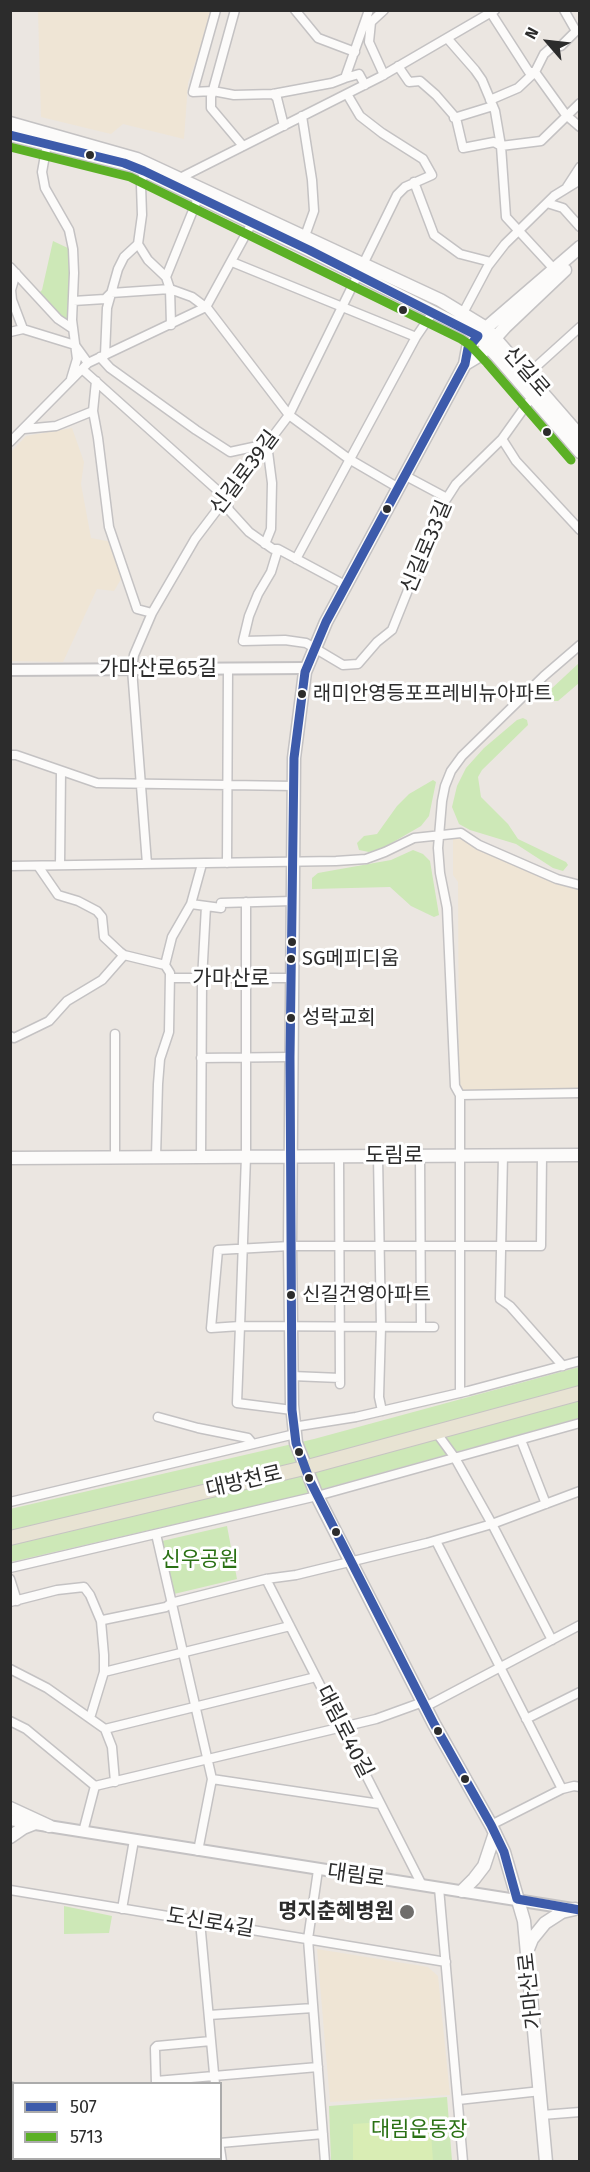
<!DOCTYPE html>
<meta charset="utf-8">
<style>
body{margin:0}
#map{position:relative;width:590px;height:2172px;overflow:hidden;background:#ebe6e1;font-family:"Fira Sans",sans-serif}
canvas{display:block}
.frame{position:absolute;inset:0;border:12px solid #2c2c2c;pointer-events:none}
.legend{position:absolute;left:12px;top:2082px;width:210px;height:78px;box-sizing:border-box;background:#fff;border:2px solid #ababab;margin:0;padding:8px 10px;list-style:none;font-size:18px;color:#2c2c2c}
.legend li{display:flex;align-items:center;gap:12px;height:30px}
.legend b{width:30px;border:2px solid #ababab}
.north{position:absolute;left:518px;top:12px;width:60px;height:60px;-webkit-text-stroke:4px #fff;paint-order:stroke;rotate:298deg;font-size:16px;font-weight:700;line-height:24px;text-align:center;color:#2c2c2c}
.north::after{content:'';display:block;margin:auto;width:21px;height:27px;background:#2c2c2c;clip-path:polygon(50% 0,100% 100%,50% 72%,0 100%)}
</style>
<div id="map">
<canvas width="590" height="2172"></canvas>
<div class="frame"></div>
<ul class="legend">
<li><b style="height:8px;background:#3d5bab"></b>507</li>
<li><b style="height:8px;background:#5bb025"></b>5713</li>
</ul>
<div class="north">N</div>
</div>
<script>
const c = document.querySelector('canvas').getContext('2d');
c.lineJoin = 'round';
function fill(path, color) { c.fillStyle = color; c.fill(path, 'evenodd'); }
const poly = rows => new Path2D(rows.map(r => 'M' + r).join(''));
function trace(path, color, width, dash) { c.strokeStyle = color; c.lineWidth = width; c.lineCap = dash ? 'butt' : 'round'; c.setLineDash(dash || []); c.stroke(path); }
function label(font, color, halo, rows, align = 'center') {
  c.font = font + ' "Fira Sans","Noto Sans KR",sans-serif'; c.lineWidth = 6; c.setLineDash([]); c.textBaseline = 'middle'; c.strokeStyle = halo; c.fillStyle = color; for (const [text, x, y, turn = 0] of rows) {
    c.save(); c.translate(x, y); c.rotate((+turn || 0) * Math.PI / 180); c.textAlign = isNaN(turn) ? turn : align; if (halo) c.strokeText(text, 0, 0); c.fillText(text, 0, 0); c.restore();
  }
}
const education = poly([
 [38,11,213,11,188,83,184,139,123,124,111,134,41,117],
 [72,428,84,462,81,484,91,538,112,542,124,574,114,591,97,589,63,662,11,661,10,453,26,436],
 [453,836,558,883,579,890,579,1091,461,1091,459,1084,458,882,453,875],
 [317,1949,428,1967,438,1976,450,2095,330,2102]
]);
const green = poly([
 [53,241,70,249,70,325,38,294,42,290],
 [579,663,579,683,558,701,554,701,550,694,550,690],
 [523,718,527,720,528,725,482,770,478,777,481,797,508,824,518,839,566,862,568,865,563,871,553,868,516,844,470,830,459,824,452,807,457,786,466,768,484,748,517,720],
 [433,780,436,782,429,816,421,826,383,848,369,852,359,850,357,843,364,836,377,834,397,806,409,794],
 [413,850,423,854,430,861,439,915,434,917,411,906,390,887,312,889,312,878,318,873,391,860],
 [579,1367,579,1418,301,1495,11,1562,10,1509,314,1439],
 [227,1526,237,1579,174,1594,162,1541],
 [64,1906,112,1916,109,1933,64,1934],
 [447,2097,452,2161,331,2161,329,2106]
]);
const pitch = poly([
 [430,2119,433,2161,353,2161,353,2124]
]);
const minor = poly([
 [216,10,193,92,213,91,234,95,273,94,332,83,345,78],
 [235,10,211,97,211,108,243,146],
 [295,10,318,38,355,52],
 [384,10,371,22,369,42,384,75],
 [564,10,576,31,579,30],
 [491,13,529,72,535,72,566,115,580,127],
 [447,38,475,70,482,80,495,111,501,146,506,217,554,269],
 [398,66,409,82,420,81,436,95,456,118,463,148,494,142,501,146,541,141,580,103],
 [365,85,359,74,345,78,369,10],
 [273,94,277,98,284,126],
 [490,100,518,88,535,72,544,54,552,47,561,46,576,31],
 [302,116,312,180,314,211,305,236],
 [454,118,493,106],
 [47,144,42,172,45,188,69,230,73,249,74,273,72,320,77,359,71,379],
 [144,171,141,185,142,215,138,244,148,260,166,277,170,289,171,325],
 [180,178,380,77,495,10],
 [414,182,434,235,460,254,491,262],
 [567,187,580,167],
 [547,203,563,208,580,227],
 [232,262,416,337,433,312],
 [10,267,58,319,73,329],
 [16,273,11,290,12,300,23,329],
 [166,277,198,198],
 [73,301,105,299,111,293,170,289,192,297,208,309,289,415,349,459,397,487],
 [463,313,488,266,505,244,554,196,580,180],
 [10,332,23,329,75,345,88,363],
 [105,355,107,308,118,269,124,257,138,244],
 [100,357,110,368,196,430,230,452,267,444,272,483,271,529,265,544],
 [82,369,226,498,229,510,249,532,273,549,278,549,345,585],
 [528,374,580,327],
 [96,381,93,411,98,438,109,527,137,609,152,613],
 [24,429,56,426,93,411],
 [502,439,516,461,580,530],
 [10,442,88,363,206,307,252,223],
 [404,475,447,498],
 [278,549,271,572,258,594,249,616,243,641,285,640,306,643,343,665,358,664,377,642,392,630,441,508,447,498,456,484,502,439,532,397],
 [296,559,416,337],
 [10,755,16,755,97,783,294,786],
 [227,863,228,669],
 [147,864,132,669,134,655,152,613,195,539,289,415,397,195,405,187,432,175,423,159,382,133,360,116,347,94],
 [60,865,61,771],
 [10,866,336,861,366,859,385,852,414,838,461,833,479,845,557,879,580,885],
 [38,866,58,895,78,901,97,911,102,917,104,937,120,952,124,955,165,965,170,973,169,1032,160,1059,158,1084,156,1157],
 [246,902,246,1156,240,1326,434,1327],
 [191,904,221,908,221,903,292,901],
 [165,965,172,937,191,904,202,864],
 [171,978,291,978],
 [10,1036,14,1038,49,1021,67,1001,102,980,124,955],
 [201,1058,290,1057],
 [460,1095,580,1093],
 [503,1155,500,1299,510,1306,563,1366],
 [339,1156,340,1384],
 [378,1156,381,1327,379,1397,382,1411],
 [420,1156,421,1327],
 [201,1157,202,980,206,906],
 [115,1158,115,1034],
 [292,1376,340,1378],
 [460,1393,460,1095,455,1086,447,908,440,873,438,848,442,801,445,786,451,771,462,756,544,676,580,645],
 [292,1410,237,1403,240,1326,211,1328,218,1250,290,1246,541,1246,542,1155],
 [158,1417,198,1428,248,1438,253,1444],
 [293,1427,356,1417,468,1391,580,1361],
 [436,1432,455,1458,492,1524,552,1640],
 [521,1440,546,1504],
 [10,1502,295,1434],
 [156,1534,212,1779,198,1851],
 [436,1541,562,1789],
 [10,1568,317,1496,580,1423],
 [10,1579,17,1601],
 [266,1579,422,1885],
 [10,1602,57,1590,84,1587,90,1595,101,1621,104,1655,104,1672,90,1718],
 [101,1619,103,1620,166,1607,171,1603,266,1579,296,1575,427,1543,492,1524,580,1491],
 [10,1669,47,1688,105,1729,112,1747,115,1782],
 [104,1672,290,1626],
 [425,1707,580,1625],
 [526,1719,580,1692],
 [10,1721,26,1729,95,1786],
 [105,1729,316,1677],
 [212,1779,380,1804],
 [95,1786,376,1719,423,1702],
 [491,1825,562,1789,574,1786,580,1787],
 [83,1832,95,1786],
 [318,1870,308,1939,325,2162],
 [439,1888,463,2162],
 [10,1890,446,1962],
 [122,1909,134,1840],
 [200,1921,215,2084],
 [209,2015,313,2008],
 [156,2081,318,2067],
 [156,2084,155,2048,157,2046,211,2041],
 [10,2086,14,2088],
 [458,2100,541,2091],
 [542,2115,580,2112],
 [220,2143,323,2134],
 [220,2148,222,2162],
 [121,2158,126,2162],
 [160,2158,160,2162]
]);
const tertiary = poly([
 [10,670,306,668],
 [10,1820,573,1909]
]);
const secondary = poly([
 [10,123,137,159,440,300,486,328,580,436],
 [10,135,134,166,309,250,467,329,478,336,496,355,580,452],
 [465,364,480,355,505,327,565,270],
 [10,1158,580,1155],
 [10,1808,49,1826],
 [10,1837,23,1828,33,1824],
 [462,1891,474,1879,484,1866,495,1833],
 [528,1949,532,1939,545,1923,562,1912,575,1909],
 [546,2162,524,1921,504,1852,491,1825,434,1724,317,1496,296,1443,292,1405,290,1246,294,758,305,672,326,622,465,364,468,348,486,328,580,247]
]);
const primary = poly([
 [10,1538,304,1468,580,1393],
 [10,2130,14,2131],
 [69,2158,74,2162],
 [53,2162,55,2158]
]);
const bus1 = poly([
 [10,135,124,163,144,171,309,250,478,336,468,348,465,364,326,622,305,672,294,758,290,1057,292,1410,296,1443,310,1481,434,1724,491,1825,504,1852,517,1899,580,1910]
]);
const bus2 = poly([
 [10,147,130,177,461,339,470,345,487,363,571,460]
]);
const markers = [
 [90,155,5,"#2c2c2c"],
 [403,310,5,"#2c2c2c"],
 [547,432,5,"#2c2c2c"],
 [387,509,5,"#2c2c2c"],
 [302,694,5,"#2c2c2c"],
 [292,942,5,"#2c2c2c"],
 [291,959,5,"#2c2c2c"],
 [291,1018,5,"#2c2c2c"],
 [291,1295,5,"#2c2c2c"],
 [299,1452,5,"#2c2c2c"],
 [309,1478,5,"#2c2c2c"],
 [336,1532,5,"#2c2c2c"],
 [438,1731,5,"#2c2c2c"],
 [465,1779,5,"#2c2c2c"],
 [407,1912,8,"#6f6d6b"]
];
const busNames = [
 ["래미안영등포프레비뉴아파트",313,694],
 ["SG메피디움",302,959],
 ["성락교회",302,1018],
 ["신길건영아파트",302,1295]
];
const streetNames = [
 ["신길로",526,372,49],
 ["신길로39길",245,473,-53],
 ["신길로33길",427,547,-67],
 ["가마산로65길",158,669],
 ["가마산로",231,979],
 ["도림로",394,1156],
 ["대방천로",244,1482,-13],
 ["대림로40길",344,1732,63],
 ["대림로",356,1876,8],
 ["도신로4길",210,1923,9],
 ["가마산로",531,1991,-96]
];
const parkNames = [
 ["신우공원",200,1560],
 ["대림운동장",419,2130]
];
const poiNames = [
 ["명지춘혜병원",394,1912]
];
fill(education, '#efe5d5');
fill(green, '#cde8b7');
fill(pitch, '#d9edb4');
trace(minor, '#c4c2c3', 11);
trace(tertiary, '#c4c2c3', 14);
trace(secondary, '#c4c2c3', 15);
trace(primary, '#c6c4c2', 16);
trace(minor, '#fcfbfa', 8);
trace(tertiary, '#fcfbfa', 10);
trace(secondary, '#fcfbfa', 12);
trace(primary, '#e8e3d3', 14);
trace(bus1, '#3d5bab', 9);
trace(bus2, '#5bb025', 9);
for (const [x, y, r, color] of markers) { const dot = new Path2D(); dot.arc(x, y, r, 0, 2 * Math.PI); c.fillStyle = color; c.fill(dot); trace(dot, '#fff', 2); }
label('20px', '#2c2c2c', '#fff', busNames, 'left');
label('21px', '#2c2c2c', '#fff', streetNames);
label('21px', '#2a7114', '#fff', parkNames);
label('bold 21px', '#2c2c2c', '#fff', poiNames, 'right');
</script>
